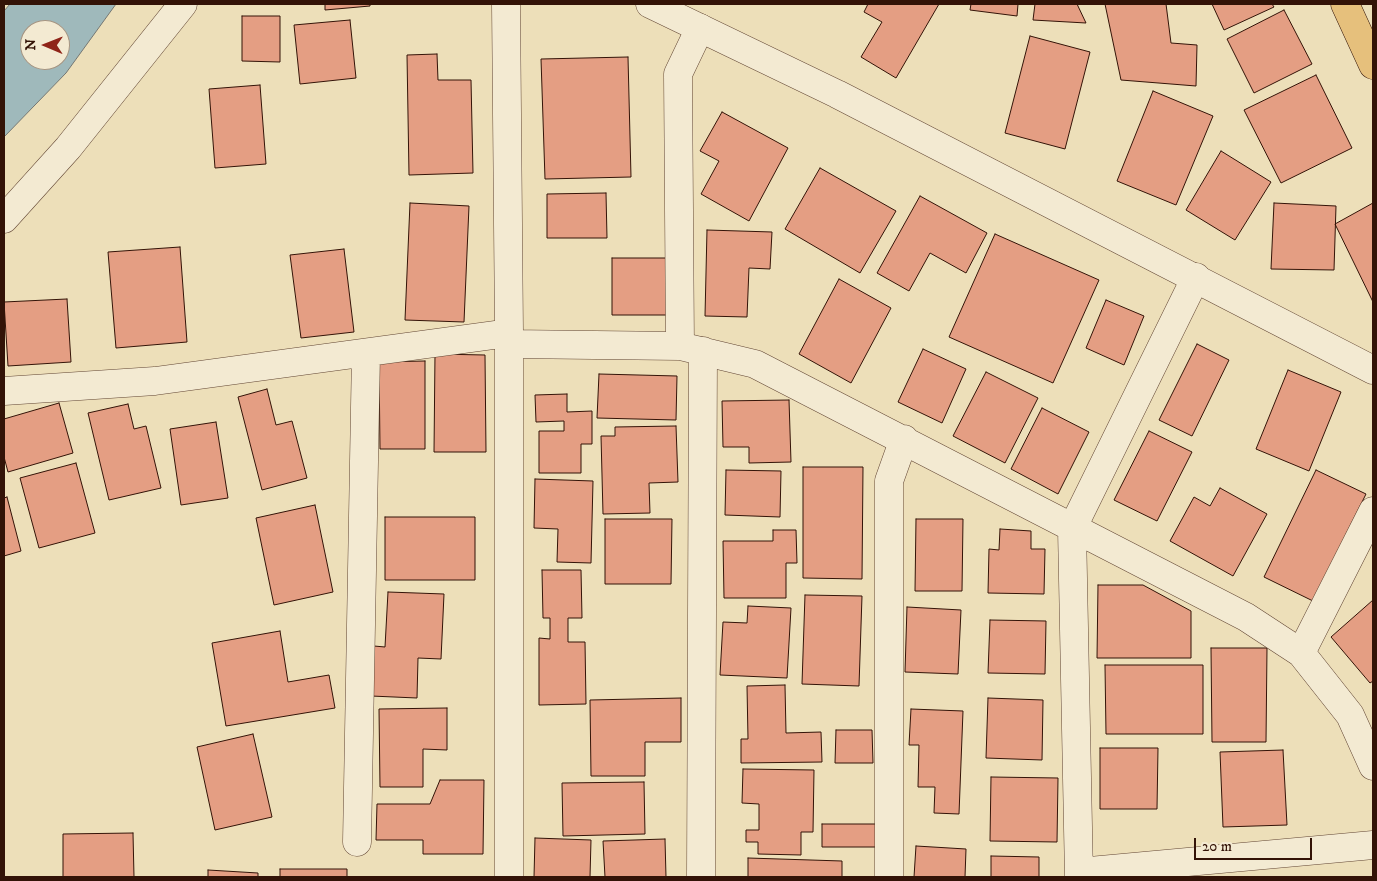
<!DOCTYPE html>
<style>
body{margin:0}
#map{position:relative;width:1377px;height:881px;overflow:hidden;background:#eddfb9;font-family:"IM FELL DW Pica",serif}
canvas{display:block}
.frame{position:absolute;inset:0;border:5px solid #331307;pointer-events:none}
.north{position:absolute;left:20px;top:20px;width:50px;height:50px;box-sizing:border-box;background:#f3ead2;border:1px solid #a69481;border-radius:50%;rotate:271deg;font-size:14px;font-weight:700;line-height:20px;text-align:center;color:#331307}
.north::after{content:'';display:block;margin:auto;width:18px;height:22px;background:#8f2418;clip-path:polygon(50% 0,100% 100%,50% 72%,0 100%)}
.scale{position:absolute;left:1194px;top:838px;width:118px;height:22px;box-sizing:border-box;border:2px solid #331307;border-top:0;padding-left:6px;font-size:15px;line-height:18px;white-space:nowrap;color:#331307;-webkit-text-stroke:4px #f3ead2;paint-order:stroke}
</style>
<div id="map">
<canvas width="1377" height="881"></canvas>
<div class="frame"></div>
<div class="north">N</div>
<div class="scale">20 m</div>
</div>
<script>
const c = document.querySelector('canvas').getContext('2d');
c.lineJoin = 'round';
function fill(path, color) { c.fillStyle = color; c.fill(path, 'evenodd'); }
const poly = rows => new Path2D(rows.map(r => 'M' + r).join(''));
function trace(path, color, width, dash) { c.strokeStyle = color; c.lineWidth = width; c.lineCap = dash ? 'butt' : 'round'; c.setLineDash(dash || []); c.stroke(path); }
const water = poly([
 [10,4,116,4,66,73,4,137,4,11,10,4],
 [30,30,60,30,60,60,30,60,30,30]
]);
const building = poly([
 [325,4,370,4,370,6,325,10,325,4],
 [868,4,939,4,896,78,861,57,882,22,864,12,868,4],
 [971,4,1018,4,1017,16,970,10,971,4],
 [1035,4,1077,4,1086,23,1033,20,1035,4],
 [1105,4,1166,4,1171,43,1197,45,1196,86,1121,80,1105,4],
 [1212,4,1272,4,1274,7,1224,30,1212,4],
 [1284,10,1312,64,1254,93,1227,39,1284,10],
 [242,16,280,16,280,62,242,61,242,16],
 [350,20,356,78,300,84,294,25,350,20],
 [1030,36,1090,52,1065,149,1005,133,1030,36],
 [437,54,438,80,471,80,473,173,409,175,407,55,437,54],
 [628,57,631,177,545,179,541,59,628,57],
 [1316,75,1352,148,1281,183,1244,110,1316,75],
 [260,85,266,164,215,168,209,89,260,85],
 [1153,91,1213,116,1176,205,1117,181,1153,91],
 [722,112,788,148,749,221,701,194,719,161,700,151,722,112],
 [1221,151,1271,182,1235,240,1186,210,1221,151],
 [820,168,896,211,860,273,785,229,820,168],
 [606,193,607,238,547,238,547,194,606,193],
 [920,196,987,233,966,273,930,253,909,291,877,273,920,196],
 [410,203,469,206,464,322,405,320,410,203],
 [1274,203,1336,206,1334,270,1271,269,1274,203],
 [1373,203,1373,302,1335,224,1373,203],
 [707,230,772,232,770,269,749,268,747,317,705,316,707,230],
 [995,234,1099,280,1053,383,949,337,995,234],
 [180,247,187,342,116,348,108,252,180,247],
 [344,249,354,332,301,338,290,255,344,249],
 [612,258,668,258,667,315,612,315,612,258],
 [839,279,891,308,851,383,799,354,839,279],
 [67,299,71,362,8,366,4,302,67,299],
 [1106,300,1144,316,1124,365,1086,348,1106,300],
 [1197,344,1229,360,1192,436,1159,420,1197,344],
 [923,349,966,369,942,423,898,402,923,349],
 [435,354,485,355,486,452,434,452,435,354],
 [425,361,425,449,380,449,379,362,425,361],
 [1288,370,1341,392,1309,471,1256,449,1288,370],
 [986,372,1038,398,1005,463,953,436,986,372],
 [599,374,677,376,676,420,597,418,599,374],
 [267,389,276,425,292,421,307,478,262,490,238,397,267,389],
 [567,394,567,412,592,411,592,444,581,444,581,473,539,473,539,431,564,431,564,421,536,422,535,395,567,394],
 [789,400,791,462,749,463,749,447,723,447,722,401,789,400],
 [59,403,73,453,8,472,4,457,4,419,59,403],
 [128,404,134,429,146,426,161,488,109,500,88,413,128,404],
 [1042,408,1089,432,1058,494,1011,469,1042,408],
 [216,422,228,498,181,505,170,429,216,422],
 [676,426,678,482,649,483,650,513,603,514,601,436,615,436,615,427,676,426],
 [1149,431,1192,452,1157,521,1114,500,1149,431],
 [76,463,95,533,39,548,20,478,76,463],
 [803,467,863,467,862,579,803,578,803,467],
 [726,470,781,471,780,517,725,515,726,470],
 [1316,470,1366,494,1313,601,1264,577,1316,470],
 [535,479,593,481,591,563,557,562,558,529,534,528,535,479],
 [1220,488,1267,514,1233,576,1170,541,1194,497,1210,506,1220,488],
 [7,497,21,551,4,556,4,498,7,497],
 [315,505,333,592,274,605,256,518,315,505],
 [385,517,475,517,475,580,385,580,385,517],
 [605,519,672,519,671,584,605,584,605,519],
 [916,519,963,519,962,591,915,591,916,519],
 [1000,529,1031,531,1031,549,1045,549,1044,594,988,593,989,549,999,550,1000,529],
 [773,530,796,530,797,563,786,563,786,598,724,598,723,541,773,541,773,530],
 [542,570,581,570,582,618,568,618,568,642,585,642,586,704,539,705,539,638,550,639,550,618,543,618,542,570],
 [1098,585,1143,585,1191,611,1191,658,1097,658,1098,585],
 [388,592,444,594,441,659,418,658,417,698,371,696,374,646,385,647,388,592],
 [805,595,862,596,859,686,802,684,805,595],
 [1373,600,1373,681,1370,683,1331,637,1373,600],
 [748,606,791,608,787,678,720,675,723,622,747,623,748,606],
 [907,607,961,610,958,674,905,672,907,607],
 [990,620,1046,621,1045,674,988,673,990,620],
 [280,631,288,682,329,675,335,708,226,726,212,643,280,631],
 [1211,648,1267,648,1266,742,1212,742,1211,648],
 [1105,665,1203,665,1203,734,1106,734,1105,665],
 [785,685,786,733,821,732,822,762,741,763,741,739,748,739,747,686,785,685],
 [681,698,681,742,645,742,645,776,591,776,590,700,681,698],
 [988,698,1043,700,1042,760,986,758,988,698],
 [447,708,447,750,423,749,423,787,380,787,379,709,447,708],
 [911,709,963,711,959,814,934,813,935,787,918,787,919,745,909,745,911,709],
 [836,730,872,730,873,763,835,763,836,730],
 [253,734,272,817,215,830,197,747,253,734],
 [1100,748,1158,748,1157,809,1100,809,1100,748],
 [1283,750,1287,825,1223,827,1220,752,1283,750],
 [743,769,814,770,813,832,801,832,801,855,758,854,758,842,746,842,746,830,759,830,759,804,742,803,743,769],
 [991,777,1058,778,1057,842,990,841,991,777],
 [440,780,484,780,483,854,423,854,423,840,376,840,377,804,430,804,440,780],
 [644,782,645,834,563,836,562,783,644,782],
 [822,824,881,824,881,847,822,847,822,824],
 [133,833,134,877,63,877,63,834,133,833],
 [535,838,591,840,590,877,534,877,535,838],
 [665,839,666,877,605,877,603,841,665,839],
 [916,846,966,849,965,877,914,877,916,846],
 [991,856,1039,857,1039,877,991,877,991,856],
 [748,858,842,861,842,877,748,877,748,858],
 [280,869,347,869,347,877,280,877,280,869],
 [208,870,258,873,258,877,208,877,208,870]
]);
const minor = poly([
 [506,4,509,333,509,877],
 [4,219,68,148,183,4],
 [509,344,680,346,755,364,1246,617,1301,653,1350,715,1373,766],
 [680,346,678,74,700,28],
 [4,391,155,381,509,333],
 [1301,653,1373,511],
 [357,842,366,353],
 [1079,872,1373,845],
 [701,877,703,351],
 [889,877,889,481,904,439],
 [1079,877,1072,529,1196,277]
]);
const tertiary = poly([
 [650,4,837,94,1373,370]
]);
const primary = poly([
 [1345,4,1373,65]
]);
fill(water, '#9fb9bb');
trace(water, '#747773', 1);
fill(building, '#e49e83');
trace(building, '#331307', 1);
trace(minor, '#624634', 29);
trace(tertiary, '#624634', 29);
trace(primary, '#331307', 29);
trace(minor, '#f3ead2', 28);
trace(tertiary, '#f3ead2', 28);
trace(primary, '#e6c07c', 28);
</script>
